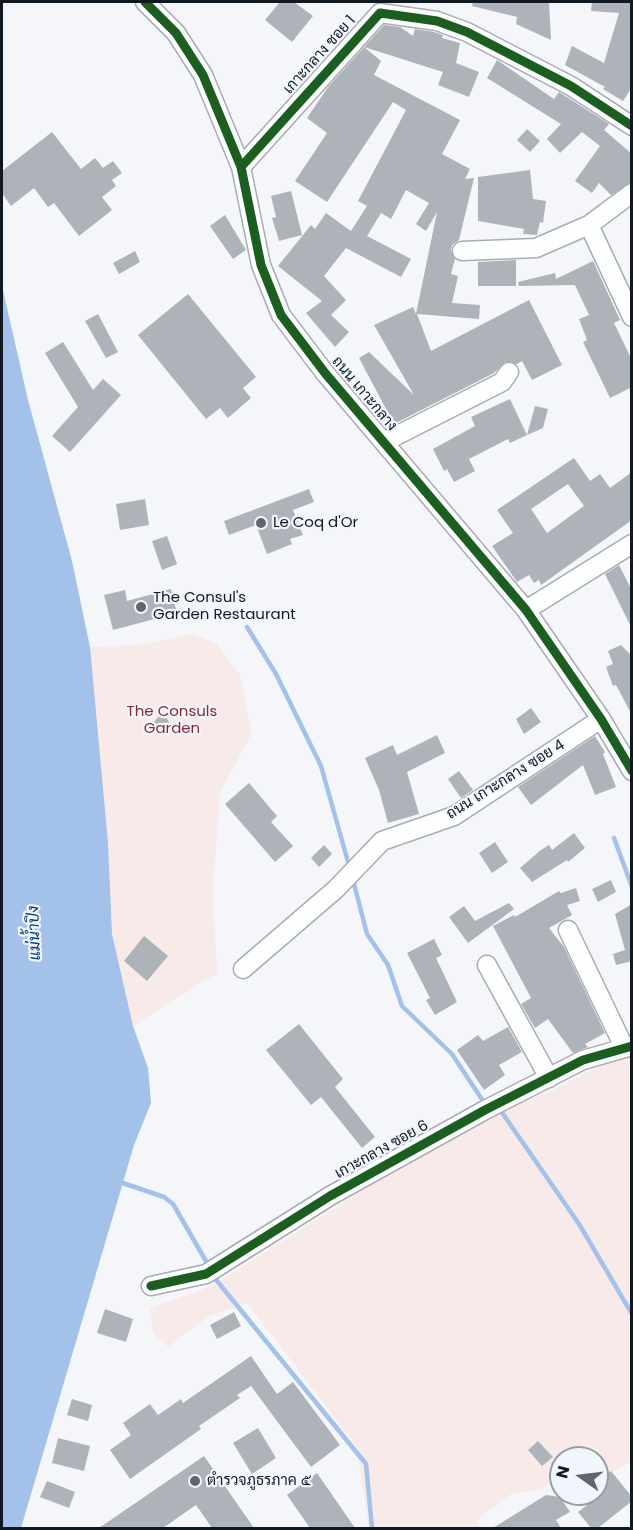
<!DOCTYPE html>
<meta charset="utf-8">
<style>
body{margin:0}
#map{position:relative;width:633px;height:1530px;overflow:hidden;background:#f4f6f9;font-family:Poppins,sans-serif}
canvas{display:block}
.frame{position:absolute;inset:0;border:3px solid #101822;pointer-events:none}
.north{position:absolute;left:549px;top:1446px;width:60px;height:60px;box-sizing:border-box;background:#f1f6fc;border:2px solid #979da5;border-radius:50%;rotate:284deg;font-size:16px;font-weight:700;line-height:24px;text-align:center;color:#101822}
.north::after{content:'';display:block;margin:auto;width:21px;height:27px;background:#60666d;clip-path:polygon(50% 0,100% 100%,50% 72%,0 100%)}
</style>
<div id="map">
<canvas width="633" height="1530"></canvas>
<div class="frame"></div>
<div class="north">N</div>
</div>
<script>
const c = document.querySelector('canvas').getContext('2d');
c.lineJoin = 'round';
function fill(path, color) { c.fillStyle = color; c.fill(path, 'evenodd'); }
const poly = rows => new Path2D(rows.map(r => 'M' + r).join(''));
function trace(path, color, width, dash) { c.strokeStyle = color; c.lineWidth = width; c.lineCap = dash ? 'butt' : 'round'; c.setLineDash(dash || []); c.stroke(path); }
function label(font, color, halo, rows, align = 'center') {
  c.font = font + ' Poppins,Sarabun,sans-serif'; c.lineWidth = 4.5; c.setLineDash([]); c.textBaseline = 'middle'; c.strokeStyle = halo; c.fillStyle = color; for (const [text, x, y, turn = 0] of rows) {
    c.save(); c.translate(x, y); c.rotate((+turn || 0) * Math.PI / 180); c.textAlign = isNaN(turn) ? turn : align; if (halo) c.strokeText(text, 0, 0); c.fillText(text, 0, 0); c.restore();
  }
}
const green = poly([
 [193,634,217,644,240,675,252,733,220,792,213,889,217,973,133,1026,112,934,108,842,90,647,139,645],
 [631,1058,631,1461,597,1481,597,1458,561,1458,561,1477,542,1489,511,1494,476,1521,481,1528,369,1528,356,1445,247,1303,209,1316,168,1347,153,1333,150,1308,212,1286,360,1192,510,1108,551,1091,595,1068]
]);
const water = poly([
 [2,286,28,400,72,561,90,647,108,842,112,934,133,1026,148,1068,151,1103,134,1145,21,1528,2,1528]
]);
const stream = poly([
 [247,627,276,674,321,766,350,869],
 [614,838,632,887],
 [353,880,367,934,388,965,402,1006,452,1054,485,1104],
 [501,1111,579,1224,632,1314],
 [117,1181,164,1197,173,1204,210,1268],
 [213,1276,366,1464,372,1528]
]);
const building = poly([
 [280,2,294,2,313,16,292,42,265,20],
 [473,2,549,2,551,40,516,24,517,17,472,6],
 [592,2,632,2,632,87,623,101,603,89,605,87,565,65,572,46,604,63,619,13,591,11],
 [384,25,400,27,413,36,415,29,434,32,443,35,442,38,460,43,456,63,479,72,469,97,438,85,443,72,364,47,381,61,374,75,460,120,442,154,470,169,465,179,474,178,459,240,452,245,451,251,455,259,451,274,458,276,452,303,480,305,479,319,417,314,431,351,529,300,562,365,532,380,522,361,517,364,505,362,494,373,394,424,359,358,369,352,414,395,374,325,413,307,416,314,437,212,426,231,416,224,429,203,406,190,391,219,381,213,367,236,411,259,401,277,346,248,324,276,346,300,331,315,349,332,335,347,306,313,322,301,278,266,311,225,315,229,326,213,351,231,367,206,358,201,406,110,393,102,327,202,295,181,327,133,307,118,328,87],
 [497,60,554,99,559,92,609,124,604,130,632,154,632,182,611,195,599,183,592,193,575,181,600,146,582,132,560,153,547,139,561,124,487,78],
 [527,129,540,141,530,152,517,140],
 [52,132,81,169,95,158,103,168,113,161,122,173,112,180,116,186,102,197,112,210,79,236,54,203,48,207,34,188,11,206,2,193,2,171],
 [530,170,533,199,546,201,543,223,540,222,537,235,523,234,524,229,478,221,478,177],
 [291,191,302,235,279,241,272,218,276,217,271,196],
 [225,215,246,250,233,259,210,226],
 [135,251,140,262,119,274,113,263],
 [516,260,516,286,478,286,478,262],
 [593,261,620,320,614,323,632,360,632,387,610,398,583,342,587,340,579,319,589,315,575,285,519,286,518,282,555,273,556,279],
 [188,294,256,377,243,388,251,398,228,418,220,408,206,419,138,335],
 [98,314,118,352,106,358,85,321],
 [63,342,93,390,103,379,121,395,70,452,52,436,78,407,45,353],
 [510,399,527,435,510,443,508,439,469,459,475,471,454,482,447,469,444,471,433,449,475,426,471,417],
 [535,406,548,409,543,428,527,435],
 [574,458,590,481,600,474,610,488,632,472,632,520,541,585,539,580,534,583,529,575,517,582,492,546,513,533,497,510],
 [568,484,584,506,547,533,531,509],
 [309,489,314,502,293,510,303,535,290,539,292,544,267,554,256,525,229,535,224,521],
 [145,499,149,525,120,530,116,504],
 [167,536,177,564,162,570,152,541],
 [619,565,632,591,632,629,605,574],
 [171,589,177,613,113,630,104,595,125,590,127,601],
 [621,645,632,656,632,715,616,685,613,686,606,667,613,664,608,651],
 [531,708,541,722,524,734,516,719],
 [159,716,165,716,169,722,167,729,159,729,154,722],
 [437,735,445,753,407,772,419,814,388,823,379,790,365,758,393,745,397,755],
 [595,736,605,752,603,754,616,787,595,795,583,765,531,805,518,787],
 [459,771,473,790,461,798,448,779],
 [249,783,277,816,271,822,293,846,275,862,225,804],
 [574,833,585,848,568,862,567,860,532,882,520,868,541,850,549,845,552,850],
 [495,842,508,862,492,873,479,853],
 [324,845,332,854,319,867,311,858],
 [611,880,616,892,598,902,592,889],
 [576,888,580,901,567,905,572,915,549,928,564,947,605,1033,585,1044,588,1047,573,1053,548,1019,535,1028,521,1004,531,998,493,926,514,915,515,917,559,891,561,893],
 [509,903,514,909,468,943,449,917,464,906,475,921],
 [632,904,632,961,616,965,613,954,625,950,615,914],
 [144,936,168,956,147,981,124,961],
 [434,939,442,955,436,958,457,1002,435,1015,426,1000,430,998,407,953],
 [299,1024,343,1079,335,1087,375,1137,362,1148,321,1097,311,1105,266,1050],
 [508,1027,522,1052,499,1065,505,1075,484,1090,457,1050,478,1035,483,1041],
 [105,1309,133,1319,126,1342,97,1333],
 [234,1312,241,1326,217,1339,210,1325],
 [251,1356,277,1394,293,1382,340,1445,311,1467,251,1386,237,1395,240,1398,199,1426,201,1429,130,1479,110,1450,131,1435,123,1423,150,1404,158,1415,181,1399,183,1403],
 [72,1399,92,1405,88,1421,67,1415],
 [258,1428,276,1458,252,1474,233,1443],
 [58,1438,90,1446,84,1471,52,1463],
 [538,1441,553,1457,542,1466,528,1450],
 [204,1456,254,1528,212,1528,196,1505,163,1528,99,1528],
 [611,1471,632,1497,632,1501,598,1528,591,1528,578,1512,602,1494,597,1488,597,1482],
 [317,1473,355,1528,310,1528,287,1495],
 [47,1481,75,1492,69,1508,40,1497],
 [546,1495,560,1497,570,1512,556,1520,561,1528,493,1528]
]);
const minor = poly([
 [145,2,176,33,203,75,241,167,261,265,281,315,325,373,526,610,601,719,632,771],
 [241,167,380,13,437,21,467,32,571,86,632,126],
 [589,225,632,317],
 [462,251,536,248,589,225,632,193],
 [384,442,502,382,509,372],
 [526,610,632,544],
 [568,930,624,1047],
 [487,965,549,1078],
 [243,969,336,889,382,841,454,816,601,719],
 [151,1286,206,1274,330,1196,485,1110,583,1060,632,1046]
]);
const cycleway = poly([
 [145,2,176,33,203,75,241,167,261,265,281,315,325,373,526,610,601,719,632,771],
 [241,167,380,13,437,21,467,32,571,86,632,126],
 [151,1286,206,1274,330,1196,485,1110,583,1060,632,1046]
]);
const markers = [
 [261,523,6,"#60666d"],
 [141,607,6,"#60666d"],
 [195,1481,6,"#60666d"]
];
const streetNames = [
 ["เกาะกลาง ซอย 1",320,55,-48],
 ["ถนน เกาะกลาง",364,394,50],
 ["ถนน เกาะกลาง ซอย 4",506,780,-32],
 ["เกาะกลาง ซอย 6",382,1150,-29]
];
const poiNames = [
 ["Le Coq d'Or",273,523],
 ["The Consul's",153,598],
 ["Garden Restaurant",153,615],
 ["ตำรวจภูธรภาค ๕",207,1481]
];
const parkNames = [
 ["The Consuls",172,712],
 ["Garden",172,729]
];
const waterNames = [
 ["แม่น้ำปิง",35,933,-92]
];
fill(green, '#f9eaea');
fill(water, '#a3c1e9');
trace(stream, '#a3c1e9', 4.5);
fill(building, '#aeb3ba');
trace(minor, '#a8acb3', 21);
trace(minor, '#fdfefe', 18);
trace(cycleway, '#1b5e20', 9);
for (const [x, y, r, color] of markers) { const dot = new Path2D(); dot.arc(x, y, r, 0, 2 * Math.PI); c.fillStyle = color; c.fill(dot); trace(dot, '#f1f6fc', 2); }
label('15px', '#101822', '#f1f6fc', streetNames);
label('15px', '#101822', '#f1f6fc', poiNames, 'left');
label('15px', '#862b31', '#f1f6fc', parkNames);
label('italic 16px', '#003c7d', '#f1f6fc', waterNames);
</script>
